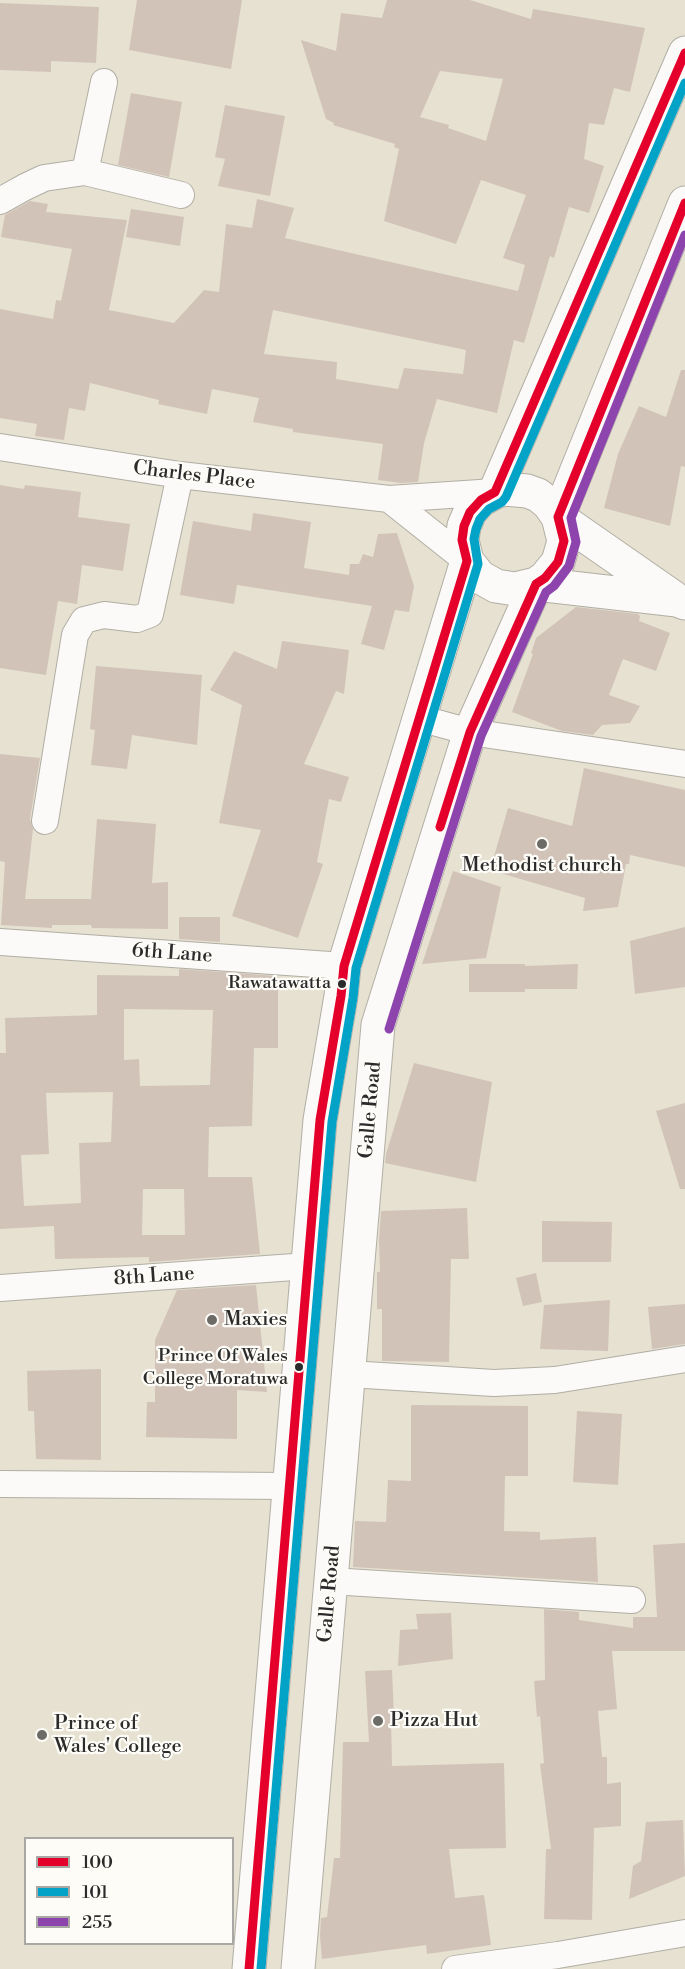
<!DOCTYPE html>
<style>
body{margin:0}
#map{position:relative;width:685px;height:1969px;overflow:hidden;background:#e6e1d1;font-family:"Libre Bodoni",serif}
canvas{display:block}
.legend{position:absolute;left:24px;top:1837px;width:210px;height:108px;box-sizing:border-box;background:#fdfcf7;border:2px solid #a9a8a5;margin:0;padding:8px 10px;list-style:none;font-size:18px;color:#2b2b2b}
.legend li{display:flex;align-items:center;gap:12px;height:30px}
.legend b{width:30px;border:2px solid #a9a8a5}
</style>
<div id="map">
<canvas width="685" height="1969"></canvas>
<ul class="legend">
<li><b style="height:8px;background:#e4002b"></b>100</li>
<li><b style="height:8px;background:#02a3c6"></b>101</li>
<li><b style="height:8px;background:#8e44ad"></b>255</li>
</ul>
</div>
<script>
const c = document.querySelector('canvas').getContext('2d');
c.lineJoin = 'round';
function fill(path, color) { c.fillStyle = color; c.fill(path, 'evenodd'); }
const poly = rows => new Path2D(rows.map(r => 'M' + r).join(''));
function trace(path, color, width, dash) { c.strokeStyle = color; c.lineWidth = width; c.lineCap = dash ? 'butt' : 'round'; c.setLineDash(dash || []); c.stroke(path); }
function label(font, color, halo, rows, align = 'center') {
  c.font = font + ' "Libre Bodoni",serif'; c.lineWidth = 4.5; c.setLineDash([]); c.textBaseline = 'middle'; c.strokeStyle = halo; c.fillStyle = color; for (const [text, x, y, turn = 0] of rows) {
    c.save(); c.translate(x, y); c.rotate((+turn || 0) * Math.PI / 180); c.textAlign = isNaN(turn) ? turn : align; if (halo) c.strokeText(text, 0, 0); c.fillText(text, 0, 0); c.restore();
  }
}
const building = poly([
 [137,0,242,0,231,69,129,50],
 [387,0,470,0,531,19,533,9,645,28,630,92,614,88,604,125,589,123,584,159,604,166,589,213,569,207,554,258,550,256,524,343,514,340,497,413,437,399,424,443,418,482,401,483,378,480,383,444,293,432,293,429,253,422,259,398,212,389,207,414,158,404,159,400,90,383,85,411,69,408,64,440,35,436,37,424,0,418,0,309,53,319,56,300,61,301,72,249,1,237,5,215,30,201,48,204,46,212,127,220,109,310,174,323,204,290,219,292,226,224,252,228,257,199,294,208,285,238,518,291,525,265,503,258,526,195,481,180,456,244,384,221,399,149,394,147,395,144,333,125,334,123,326,119,301,40,336,51,341,13,382,18],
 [440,71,503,79,486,141,448,128,449,125,420,117],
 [273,310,466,350,463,374,404,368,398,389,336,379,337,362,264,354],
 [0,3,99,7,96,63,51,61,51,72,0,70],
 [131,93,182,102,169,177,118,165],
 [225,105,285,116,270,196,218,186,225,159,215,157],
 [131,209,184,217,180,246,126,237],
 [681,370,685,370,685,467,681,466,670,526,604,508,618,454,639,406,666,417],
 [0,485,24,489,25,485,81,492,78,517,130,524,123,571,82,565,77,604,58,601,46,675,0,668],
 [253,513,311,522,304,568,349,575,350,564,359,564,363,554,373,557,378,534,397,533,414,586,409,612,395,610,384,650,361,644,372,606,237,585,234,604,180,595,193,521,251,531],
 [576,607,638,614,640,616,639,621,670,633,656,671,623,659,609,695,640,706,630,723,602,725,593,735,562,731,512,712,533,654,531,653,536,638],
 [282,641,349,650,344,694,336,691,304,764,349,777,341,802,329,799,317,862,323,864,298,938,232,916,261,830,219,823,242,705,210,690,234,651,277,669],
 [96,666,202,675,197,745,132,735,127,769,91,765,95,730,90,729],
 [0,754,40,758,30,819,33,829,25,899,91,899,97,819,156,824,152,883,168,882,168,929,92,928,91,925,52,925,52,928,1,925,5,862,0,861],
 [584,768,685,790,685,867,630,855,629,864,626,864,618,907,583,911,585,898,490,870,508,808,572,826],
 [453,871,501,887,486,958,422,964],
 [179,917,220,917,220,942,179,939],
 [685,927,685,987,635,994,630,941],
 [469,964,525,964,525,966,578,964,577,989,525,989,525,992,469,992],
 [179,969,278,976,278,1048,254,1048,252,1126,209,1127,208,1177,252,1177,260,1254,149,1262,149,1257,55,1259,54,1226,0,1229,0,1053,6,1053,5,1018,97,1015,97,975,179,976],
 [124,1009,213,1010,210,1085,140,1086,139,1059,124,1060],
 [113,1092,111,1142,79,1143,81,1203,24,1206,21,1155,49,1154,46,1093],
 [143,1189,184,1189,185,1235,142,1235],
 [414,1063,492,1082,476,1182,385,1163,386,1154],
 [685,1103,685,1189,680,1189,656,1111],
 [467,1208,469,1259,451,1259,449,1362,382,1361,382,1309,377,1309,377,1272,380,1272,379,1240,381,1211],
 [542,1221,612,1222,611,1262,542,1262],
 [536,1273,542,1302,523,1306,516,1278],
 [256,1285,267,1392,237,1390,237,1439,146,1437,147,1402,155,1402,155,1340,177,1290],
 [610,1300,608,1351,540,1349,544,1305],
 [685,1304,685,1344,652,1349,648,1307],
 [101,1369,101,1460,36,1459,34,1411,28,1411,27,1371],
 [411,1405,528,1406,528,1476,505,1476,504,1531,540,1532,540,1540,596,1537,598,1582,353,1567,355,1521,386,1522,388,1480,411,1481],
 [577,1411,622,1414,618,1485,573,1482],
 [685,1543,685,1651,612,1651,617,1709,598,1711,602,1757,607,1757,607,1784,621,1782,621,1826,594,1828,592,1920,544,1919,546,1849,551,1849,540,1764,544,1763,540,1716,537,1717,534,1681,545,1680,544,1609,579,1612,579,1620,633,1628,633,1617,657,1617,653,1545],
 [451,1613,453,1659,398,1666,400,1630,418,1629,416,1614],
 [392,1670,394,1717,391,1717,392,1766,504,1763,506,1848,449,1849,455,1898,484,1895,491,1945,427,1954,426,1945,322,1959,320,1936,321,1918,327,1917,334,1858,340,1858,343,1742,369,1742,365,1671],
 [683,1820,685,1876,629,1899,633,1866,641,1861,646,1822]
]);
const minor = poly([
 [85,172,104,82],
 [0,201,25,187,44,178,85,172,181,195],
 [0,447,180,475,389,499,495,492],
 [389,499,467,561],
 [419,718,470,732,685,764],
 [45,821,75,635,84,620,104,615,137,619,150,614,180,475],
 [0,942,344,966],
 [0,1288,308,1266],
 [349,1374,494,1383,555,1380,685,1359],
 [0,1484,289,1486],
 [331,1581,632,1600],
 [455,1969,558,1955,685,1933]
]);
const major = poly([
 [558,517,673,597],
 [536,584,677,600,685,603]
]);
const highway = poly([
 [495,492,505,489,527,491,538,495,549,504,558,517],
 [467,561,480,577,496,586,515,589,536,584],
 [249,1969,320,1120,341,996,344,966,467,561,462,540,464,526,470,512,481,500,495,492,685,53],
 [298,1969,378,1025,470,732,536,584,545,578,558,562,564,541,558,517,685,203]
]);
const bus1 = poly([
 [440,827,470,732,536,584,545,578,558,562,564,541,558,517,685,203],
 [249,1969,320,1120,341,996,344,966,467,561,462,540,464,526,470,512,481,500,495,492,685,53]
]);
const bus2 = poly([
 [261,1969,332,1122,353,998,356,968,478,564,474,539,476,529,480,519,489,509,502,502,506,497,685,83]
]);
const bus3 = poly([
 [389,1029,481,736,546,592,554,586,569,566,576,542,571,518,685,235]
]);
const markers = [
 [542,844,6,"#6c6b65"],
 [342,984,5,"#2b2b2b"],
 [212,1320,6,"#6c6b65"],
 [299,1367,5,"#2b2b2b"],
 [378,1721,6,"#6c6b65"],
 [42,1735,6,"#6c6b65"]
];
const busNames = [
 ["Rawatawatta",331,984],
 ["Prince Of Wales",288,1357],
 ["College Moratuwa",288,1380]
];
const streetNames = [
 ["Charles Place",194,476,7],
 ["6th Lane",172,954,4],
 ["Galle Road",371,1110,-85],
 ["8th Lane",154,1277,-4],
 ["Galle Road",330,1594,-85]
];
const poiNames = [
 ["Methodist church",542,866,"center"],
 ["Maxies",224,1320],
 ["Pizza Hut",390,1721],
 ["Prince of",54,1724],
 ["Wales' College",54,1747]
];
fill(building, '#d2c3b9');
trace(minor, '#b1aea4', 28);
trace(major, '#b1aea4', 35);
trace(highway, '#b1aea4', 35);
trace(minor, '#fbfaf8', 26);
trace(major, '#fbfaf8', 33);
trace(highway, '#fbfaf8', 33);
trace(bus1, '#e4002b', 9);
trace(bus2, '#02a3c6', 9);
trace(bus3, '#8e44ad', 9);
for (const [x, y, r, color] of markers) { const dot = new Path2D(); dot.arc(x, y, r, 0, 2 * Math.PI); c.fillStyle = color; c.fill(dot); trace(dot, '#fdfcf7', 2); }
label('18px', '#2b2b2b', '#fdfcf7', busNames, 'right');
label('20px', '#2b2b2b', '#fdfcf7', streetNames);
label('20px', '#2b2b2b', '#fdfcf7', poiNames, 'left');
</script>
